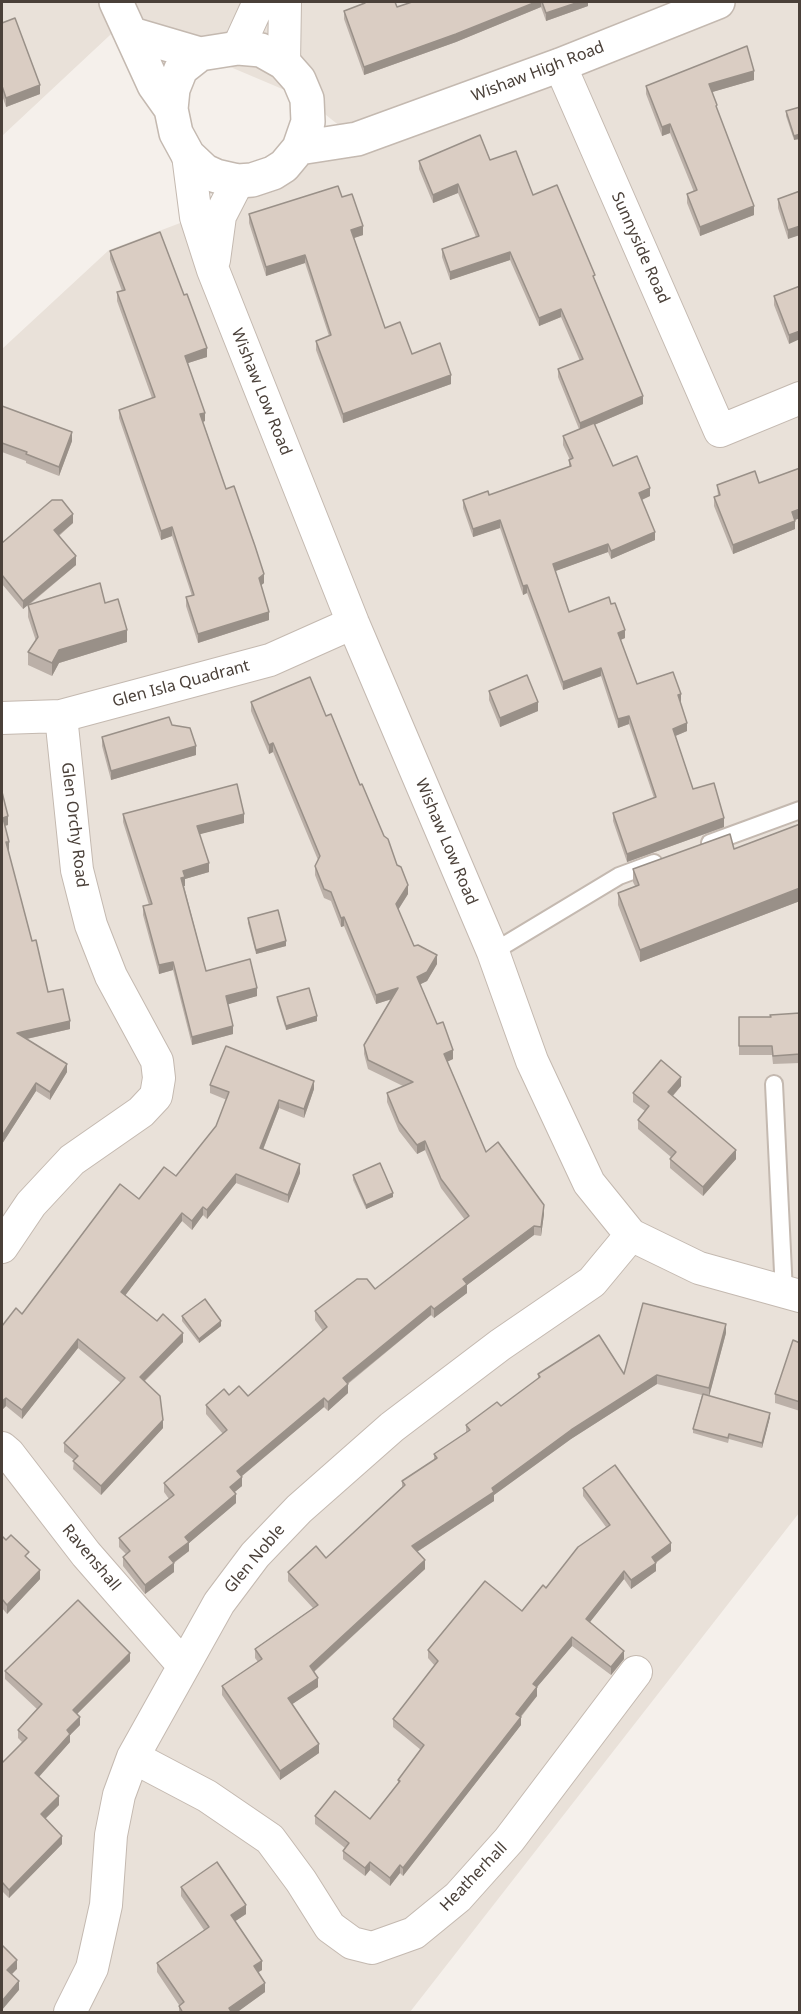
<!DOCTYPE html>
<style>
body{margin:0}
#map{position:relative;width:801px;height:2014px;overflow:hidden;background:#f5f0eb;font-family:"Noto Sans",sans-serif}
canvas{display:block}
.frame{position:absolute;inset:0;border:3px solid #4a4039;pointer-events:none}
</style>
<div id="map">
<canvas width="801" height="2014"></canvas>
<div class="frame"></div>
</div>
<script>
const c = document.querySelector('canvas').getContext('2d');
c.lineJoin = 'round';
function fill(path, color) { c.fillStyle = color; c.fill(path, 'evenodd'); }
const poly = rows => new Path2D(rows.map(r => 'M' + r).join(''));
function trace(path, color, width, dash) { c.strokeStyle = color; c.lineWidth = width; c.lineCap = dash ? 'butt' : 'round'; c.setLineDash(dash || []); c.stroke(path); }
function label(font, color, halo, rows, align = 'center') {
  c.font = font + ' "Noto Sans",sans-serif'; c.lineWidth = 6; c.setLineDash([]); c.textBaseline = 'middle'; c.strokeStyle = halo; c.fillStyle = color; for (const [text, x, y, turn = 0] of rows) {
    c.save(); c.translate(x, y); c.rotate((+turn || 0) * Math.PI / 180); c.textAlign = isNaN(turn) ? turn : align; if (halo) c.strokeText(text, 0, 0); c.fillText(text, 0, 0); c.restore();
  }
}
const residential = poly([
 [2,2,799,2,799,1513,410,2012,2,2012,2,349,109,250,196,217,238,181,356,139,306,99,124,22,2,136]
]);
const service = poly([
 [710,843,800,810],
 [493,952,619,876,654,863],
 [774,1084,784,1293]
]);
const minor = poly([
 [238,48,259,2],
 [284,63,285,2],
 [560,65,720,431,800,398],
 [188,155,196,217,213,270,353,623,493,952,532,1061,589,1183,631,1235,699,1268,800,1296],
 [214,260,220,216,238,181],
 [2,718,61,716,270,660,353,623],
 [2,1247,31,1204,72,1160,141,1112,156,1096,159,1078,157,1061,111,976,91,925,77,870,61,716],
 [2,1448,9,1454,86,1554,183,1665],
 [133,1757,207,1796,270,1839,301,1881,330,1927,352,1943,372,1948,414,1933,458,1897,509,1840,636,1672],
 [70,2012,92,1968,106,1905,111,1835,119,1795,133,1757,219,1603,255,1555,299,1509,392,1427,500,1345,592,1282,631,1235]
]);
const tertiary = poly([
 [116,2,154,85,171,109],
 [132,34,200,54,238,48,261,50,284,63,299,80,307,99,308,122,299,148,284,166,273,173,252,180,238,181,216,176,205,171,188,155,176,133,171,109,173,89,181,69,200,54],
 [299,148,357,139,560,65,718,2]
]);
const wall = poly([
 [361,2,395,2,397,7,412,2,588,2,588,6,546,21,541,7,456,42,364,75,344,19,344,11,362,4],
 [2,23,40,94,6,107,2,95],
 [754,80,712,92,717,110,754,215,700,236,687,203,687,194,694,192,670,133,662,136,646,94,646,86],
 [800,107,794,140,786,116,786,111],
 [490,160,533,195,595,280,643,404,594,425,613,466,650,496,642,500,655,540,611,559,608,552,555,571,569,612,625,638,620,640,637,684,681,702,680,703,687,731,675,736,693,789,724,827,627,862,613,821,613,813,654,798,629,724,618,728,601,676,563,690,527,593,523,595,500,528,473,537,463,508,463,500,489,495,569,467,569,460,570,460,563,445,563,436,579,429,558,377,558,369,580,361,561,317,539,326,510,260,450,280,442,257,442,249,476,237,458,193,433,203,419,169,419,161],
 [800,191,788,239,778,208,778,199],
 [342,197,363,235,354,238,385,328,412,354,451,384,343,423,316,350,316,341,329,336,305,263,266,276,249,223,249,214],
 [110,251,207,357,188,363,205,421,203,422,226,489,264,583,261,585,269,620,198,643,186,606,186,597,192,596,172,536,161,540,119,418,119,410,152,398,117,301,117,292,122,291,110,259],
 [800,286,789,344,774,305,774,296],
 [2,406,72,441,59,476,26,463,26,461,2,452],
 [800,468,800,518,795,520,795,529,733,554,714,506,714,497,718,496,717,485,759,483],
 [73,523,59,536,76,565,29,605,105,603,127,642,59,663,52,676,28,665,28,652,36,641,28,617,28,605,23,609,2,584,2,543],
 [489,691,538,711,500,727,489,700],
 [251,702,326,716,360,785,408,894,398,910,414,946,437,964,427,981,420,984,437,1024,453,1059,447,1062,486,1152,544,1214,541,1236,534,1235,467,1285,467,1293,434,1318,431,1315,348,1384,348,1393,328,1411,324,1407,241,1477,242,1486,234,1492,236,1503,189,1543,189,1551,174,1563,174,1572,145,1594,123,1566,123,1557,126,1554,119,1547,119,1538,169,1499,164,1492,164,1483,223,1434,206,1414,206,1405,229,1395,248,1396,323,1331,315,1320,315,1311,375,1289,465,1220,441,1188,425,1150,417,1154,399,1131,387,1102,387,1093,403,1086,368,1069,364,1054,364,1045,392,999,376,1004,344,926,341,927,331,901,324,898,315,875,315,866,318,860,273,752,269,754,251,711],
 [172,725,196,755,111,780,102,746,102,737],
 [2,792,8,825,5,826,9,850,8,850,32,941,48,992,70,1029,27,1039,67,1072,50,1100,36,1091,2,1144],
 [123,814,244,823,199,834,209,872,185,879,185,886,184,886,206,971,257,996,228,1004,233,1034,192,1045,173,970,159,974,143,915,143,906,149,905,123,822],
 [800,824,800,901,640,962,618,905,618,893,635,886,633,882,633,869,734,849],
 [248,918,286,946,256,954,248,923],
 [277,997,317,1021,286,1030,277,1001],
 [800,1013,800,1063,773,1064,772,1055,739,1055,739,1017,771,1017],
 [210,1085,314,1089,304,1118,279,1108,263,1150,300,1173,288,1203,236,1183,207,1219,203,1215,192,1230,182,1221,125,1295,183,1342,145,1381,163,1428,101,1495,73,1469,74,1460,64,1452,64,1443,121,1383,78,1348,22,1419,6,1406,2,1410,2,1326,22,1314,139,1199,176,1176,216,1126,227,1100,210,1093],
 [681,1086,673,1096,736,1159,703,1196,670,1168,670,1159,671,1157,638,1129,638,1120,645,1111,633,1102,633,1093],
 [353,1175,393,1197,366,1209,353,1180],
 [182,1316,221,1326,199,1343,182,1321],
 [726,1333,709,1396,770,1417,762,1448,729,1439,728,1443,693,1433,693,1429,702,1395,657,1384,571,1439,494,1495,494,1501,417,1552,425,1569,314,1672,318,1687,292,1704,319,1753,280,1780,222,1695,222,1686,258,1662,255,1658,255,1649,313,1608,288,1581,288,1572,326,1558,402,1487,402,1481,434,1460,434,1454,466,1433,466,1425,501,1406,538,1379,538,1374,624,1374],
 [800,1343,800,1411,775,1403,775,1394],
 [583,1488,671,1551,656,1563,656,1571,631,1589,624,1579,590,1622,624,1659,611,1675,572,1646,537,1687,537,1696,521,1717,521,1725,403,1876,400,1873,390,1886,370,1870,365,1876,343,1859,343,1851,345,1848,315,1824,315,1816,370,1819,398,1783,398,1780,421,1750,393,1727,393,1719,435,1666,428,1658,428,1650,522,1611,606,1527,583,1496],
 [2,1536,29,1560,40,1579,7,1614,2,1608],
 [130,1661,77,1714,80,1725,70,1735,70,1742,39,1777,59,1805,45,1819,62,1844,9,1898,2,1891,2,1763,22,1742,18,1738,18,1730,37,1709,5,1679,5,1671],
 [181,1887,246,1914,235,1921,262,1970,258,1972,265,1992,236,2013,179,2013,179,2005,157,1972,157,1963,204,1930,181,1896]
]);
const shadedWall = poly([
 [536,2,541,2,541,7,456,42,364,75,364,67],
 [579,2,588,2,588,6,546,21,546,13],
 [754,71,754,80,709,93,709,84],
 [40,85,40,94,6,107,6,98],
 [670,124,670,133,662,136,662,127],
 [800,134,800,139,794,140,794,136],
 [458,184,458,193,433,203,433,195],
 [754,206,754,215,700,236,700,227],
 [363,226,363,235,351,239,351,230],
 [800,226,800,235,788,239,788,230],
 [510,252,510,260,450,280,450,272],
 [305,255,305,263,266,276,266,267],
 [561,309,561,317,539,326,539,318],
 [800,331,800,339,789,344,789,335],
 [207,348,207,357,185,364,185,356],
 [451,375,451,384,343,423,343,414],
 [643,396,643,404,580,431,580,423],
 [205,413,205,421,200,423,200,414],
 [72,432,72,441,59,476,59,467],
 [650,488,650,496,639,501,639,493],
 [800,509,800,518,792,521,792,512],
 [73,514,73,523,54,539,54,530],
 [500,520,500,528,473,537,473,529],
 [795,521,795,529,733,554,733,545],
 [172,527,172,536,161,540,161,531],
 [655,532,655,540,611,559,611,551],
 [608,544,608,552,553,572,553,564],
 [76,556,76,565,23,609,23,601],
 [264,574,264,583,259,587,259,578],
 [527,585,527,593,523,595,523,586],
 [269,612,269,620,198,643,198,634],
 [127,630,127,642,59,663,52,676,52,663,59,650],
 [625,630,625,638,618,641,618,633],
 [601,668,601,676,563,690,563,682],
 [681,694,681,702,678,704,678,695],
 [538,702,538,711,500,727,500,718],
 [629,716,629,724,618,728,618,719],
 [687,723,687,731,673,737,673,729],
 [273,743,273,752,269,754,269,745],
 [196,746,196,755,111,780,111,771],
 [244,814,244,823,197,835,197,826],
 [8,816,8,825,3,826,3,818],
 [724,818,724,827,627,862,627,854],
 [6,842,9,842,9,850,6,851],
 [209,863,209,872,185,879,185,886,181,887,181,878,183,871],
 [408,885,408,894,396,913,396,904],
 [800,888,800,901,640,962,640,950],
 [344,917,344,926,341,927,341,918],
 [286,941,286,946,256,954,256,950],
 [437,955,437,964,427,981,417,986,417,977],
 [173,962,173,970,159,974,159,965],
 [257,988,257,996,226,1005,226,996],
 [398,988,398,997,376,1004,376,995],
 [317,1016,317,1021,286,1030,286,1026],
 [70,1021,70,1029,17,1041,17,1033],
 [233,1026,233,1034,192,1045,192,1037],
 [453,1050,453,1059,444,1063,444,1054],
 [67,1064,67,1072,50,1100,50,1092],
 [681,1077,681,1086,668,1101,668,1092],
 [314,1081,314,1089,304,1118,304,1109],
 [36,1083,36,1091,2,1144,2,1136],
 [279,1100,279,1108,260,1157,260,1148],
 [425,1141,425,1150,417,1154,417,1145],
 [736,1150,736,1159,703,1196,703,1187],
 [300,1164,300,1173,288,1203,288,1195],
 [236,1174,236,1183,207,1219,207,1210],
 [393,1193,393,1197,366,1209,366,1205],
 [544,1205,544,1214,541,1236,541,1227],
 [203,1207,203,1215,192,1230,192,1221],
 [182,1213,182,1221,121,1301,121,1292],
 [534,1226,534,1235,467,1285,467,1293,434,1318,434,1309,463,1279],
 [431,1306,431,1315,343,1387,343,1378],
 [221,1321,221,1326,199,1343,199,1339],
 [726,1324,726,1333,709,1397,709,1388],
 [183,1333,183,1342,140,1385,140,1377],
 [78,1339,78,1348,22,1419,22,1410],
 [657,1375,657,1384,571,1439,494,1495,494,1501,412,1555,412,1546,571,1430],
 [348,1384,348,1393,328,1411,328,1402],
 [6,1398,6,1406,2,1410,2,1401],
 [324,1398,324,1407,237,1480,237,1471],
 [770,1413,770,1417,762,1448,762,1443],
 [163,1420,163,1428,101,1495,101,1486],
 [242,1477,242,1486,230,1496,230,1487],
 [236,1494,236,1503,189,1543,189,1551,169,1566,169,1557,185,1537],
 [671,1543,671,1551,652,1565,652,1557],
 [425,1560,425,1569,310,1675,310,1666],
 [174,1563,174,1572,145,1594,145,1585],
 [656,1563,656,1571,631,1589,631,1580],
 [40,1570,40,1579,7,1614,7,1605],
 [624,1571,624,1579,586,1627,586,1619],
 [572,1637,572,1646,537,1687,537,1696,516,1722,516,1714,533,1684],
 [624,1651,624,1659,611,1675,611,1667],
 [130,1653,130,1661,73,1718,73,1710],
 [318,1678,318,1687,288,1707,288,1698],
 [80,1717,80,1725,70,1735,70,1742,35,1781,35,1773,67,1730],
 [521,1717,521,1725,403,1876,403,1868],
 [319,1744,319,1753,280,1780,280,1771],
 [59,1796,59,1805,41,1823,41,1814],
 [62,1836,62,1844,9,1898,9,1890],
 [370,1862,370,1870,365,1876,365,1868],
 [400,1865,400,1873,390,1886,390,1878],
 [246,1905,246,1914,231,1924,231,1915],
 [17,1960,17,1969,7,1979,7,1970],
 [262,1961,262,1970,254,1975,254,1966],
 [19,1981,19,1990,2,2010,2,2001],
 [265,1983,265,1992,236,2013,229,2013,229,2008]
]);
const building = poly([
 [364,2,395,2,397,7,412,2,536,2,456,34,364,67,344,11,365,3,364,2],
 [542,2,579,2,546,13,542,2],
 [15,18,40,85,6,98,2,86,2,23,15,18],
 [747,46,754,71,709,84,717,105,716,106,754,206,700,227,687,194,697,190,670,124,662,127,646,86,747,46],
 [800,107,800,134,794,136,786,111,800,107],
 [480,135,490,160,516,151,533,195,557,185,595,275,593,276,643,396,580,423,558,369,583,359,561,309,539,318,510,252,450,272,442,249,479,236,458,184,433,195,419,161,480,135],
 [338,186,342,197,352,194,363,226,351,230,385,328,400,322,412,354,440,343,451,375,343,414,316,341,331,335,305,255,266,267,249,214,338,186],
 [800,191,800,226,788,230,778,199,800,191],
 [160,232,184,295,187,294,207,348,185,356,205,413,200,414,226,489,234,486,255,546,264,574,259,578,269,612,198,634,186,597,194,595,172,527,161,531,119,410,155,397,117,292,125,290,110,251,160,232],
 [800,286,800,331,789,335,774,296,800,286],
 [2,406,72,432,59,467,26,454,27,452,2,443,2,406],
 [594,423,613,466,637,456,650,488,639,493,655,532,611,551,608,544,553,564,569,612,609,597,611,604,615,603,625,630,618,633,637,684,673,672,681,694,678,695,687,723,673,729,693,789,714,783,724,818,627,854,613,813,656,797,629,716,618,719,601,668,563,682,527,585,523,586,500,520,473,529,463,500,488,491,489,495,571,466,569,460,573,458,563,436,594,423],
 [800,468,800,509,792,512,795,521,733,545,714,497,720,495,717,485,755,471,759,483,800,468],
 [52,500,62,500,73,514,54,530,76,556,23,601,2,575,2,543,52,500],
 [100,583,105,603,118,599,127,630,59,650,52,663,28,652,38,637,28,605,100,583],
 [527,675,538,702,500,718,489,691,527,675],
 [310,677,326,716,331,714,360,785,362,784,384,836,388,839,397,865,401,867,408,885,396,904,414,946,418,945,437,955,427,972,417,977,437,1024,443,1022,453,1050,444,1054,486,1152,498,1142,544,1205,541,1227,534,1226,463,1279,467,1284,434,1309,431,1306,343,1378,348,1384,328,1402,324,1398,237,1471,242,1477,230,1487,236,1494,185,1537,189,1542,169,1557,174,1563,145,1585,123,1557,130,1551,119,1538,174,1495,164,1483,227,1430,206,1405,224,1389,229,1395,239,1386,248,1396,327,1327,315,1311,357,1279,367,1279,375,1289,469,1216,441,1179,425,1141,417,1145,399,1122,387,1093,413,1082,368,1060,364,1045,398,988,376,995,344,917,341,918,331,892,324,889,315,866,320,856,273,743,269,745,251,702,310,677],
 [169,717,172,725,190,728,196,746,111,771,102,737,169,717],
 [237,784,244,814,197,826,209,863,183,871,185,877,181,878,206,971,250,959,257,988,226,996,233,1026,192,1037,173,962,159,965,143,906,152,904,123,814,237,784],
 [2,792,8,816,3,818,9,842,6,842,32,941,36,940,48,992,63,989,70,1021,17,1033,67,1064,50,1092,36,1083,2,1136,2,792],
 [800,824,800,888,640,950,618,893,639,885,633,869,730,834,734,849,800,824],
 [278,910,286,941,256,950,248,918,278,910],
 [309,988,317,1016,286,1026,277,997,309,988],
 [800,1013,800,1054,773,1056,772,1046,739,1046,739,1017,771,1017,770,1015,800,1013],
 [226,1046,314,1081,304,1109,279,1100,260,1148,300,1164,288,1195,236,1174,207,1210,203,1207,192,1221,182,1213,121,1292,157,1321,163,1314,183,1333,140,1377,160,1396,163,1420,101,1486,73,1461,78,1456,64,1443,125,1378,78,1339,22,1410,6,1398,2,1401,2,1326,16,1308,22,1314,120,1184,139,1199,164,1167,176,1176,216,1126,229,1092,210,1085,226,1046],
 [661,1060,681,1077,668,1092,736,1150,703,1187,670,1159,676,1152,638,1120,649,1106,633,1093,661,1060],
 [380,1163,393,1193,366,1205,353,1175,380,1163],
 [205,1299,221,1321,199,1339,182,1316,205,1299],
 [643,1303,726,1324,709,1388,657,1375,571,1430,492,1488,494,1492,412,1546,425,1560,310,1666,318,1678,288,1698,319,1744,280,1771,222,1686,262,1659,255,1649,318,1605,288,1572,316,1546,326,1558,405,1485,402,1481,437,1458,434,1454,470,1430,466,1425,497,1402,501,1406,540,1377,538,1374,599,1335,624,1374,643,1303],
 [793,1340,800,1343,800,1402,775,1394,793,1340],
 [703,1394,770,1413,762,1443,729,1434,728,1438,693,1429,703,1394],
 [615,1465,671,1543,652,1557,656,1563,631,1580,624,1571,586,1619,624,1651,611,1667,572,1637,533,1684,537,1687,516,1714,521,1717,403,1868,400,1865,390,1878,370,1862,365,1868,343,1851,349,1843,315,1816,335,1791,370,1819,400,1781,398,1780,424,1745,393,1719,438,1661,428,1650,485,1581,522,1611,543,1585,546,1588,578,1547,610,1525,583,1488,615,1465],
 [11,1535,29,1552,25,1556,40,1570,7,1605,2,1599,2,1536,6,1540,11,1535],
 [78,1600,130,1653,73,1710,80,1717,67,1730,70,1734,35,1773,59,1796,41,1814,62,1836,9,1890,2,1882,2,1763,27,1738,18,1730,42,1704,5,1671,78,1600],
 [217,1862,246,1905,231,1915,262,1961,254,1966,265,1983,229,2008,232,2013,183,2013,179,2006,184,2002,157,1963,209,1927,181,1887,217,1862],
 [2,1945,17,1960,7,1970,19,1981,2,2001,2,1945]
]);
const streetNames = [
 ["Wishaw High Road",538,72,-21],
 ["Sunnyside Road",640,248,66],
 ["Wishaw Low Road",261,392,68],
 ["Glen Isla Quadrant",181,684,-15],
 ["Glen Orchy Road",74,825,83],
 ["Wishaw Low Road",446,842,67],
 ["Ravenshall",91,1558,50],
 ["Glen Noble",255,1559,-50],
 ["Heatherhall",474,1877,-46]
];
fill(residential, '#e9e1d9');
trace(service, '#c4b9b0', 20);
trace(minor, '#c4b9b0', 34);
trace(tertiary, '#c4b9b0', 36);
trace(service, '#fff', 16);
trace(minor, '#fff', 32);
trace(tertiary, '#fff', 33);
fill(wall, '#bbb0a8');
fill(shadedWall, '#999088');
fill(building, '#dacdc3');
trace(building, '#999088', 1.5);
label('16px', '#4a4039', '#fff', streetNames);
</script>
